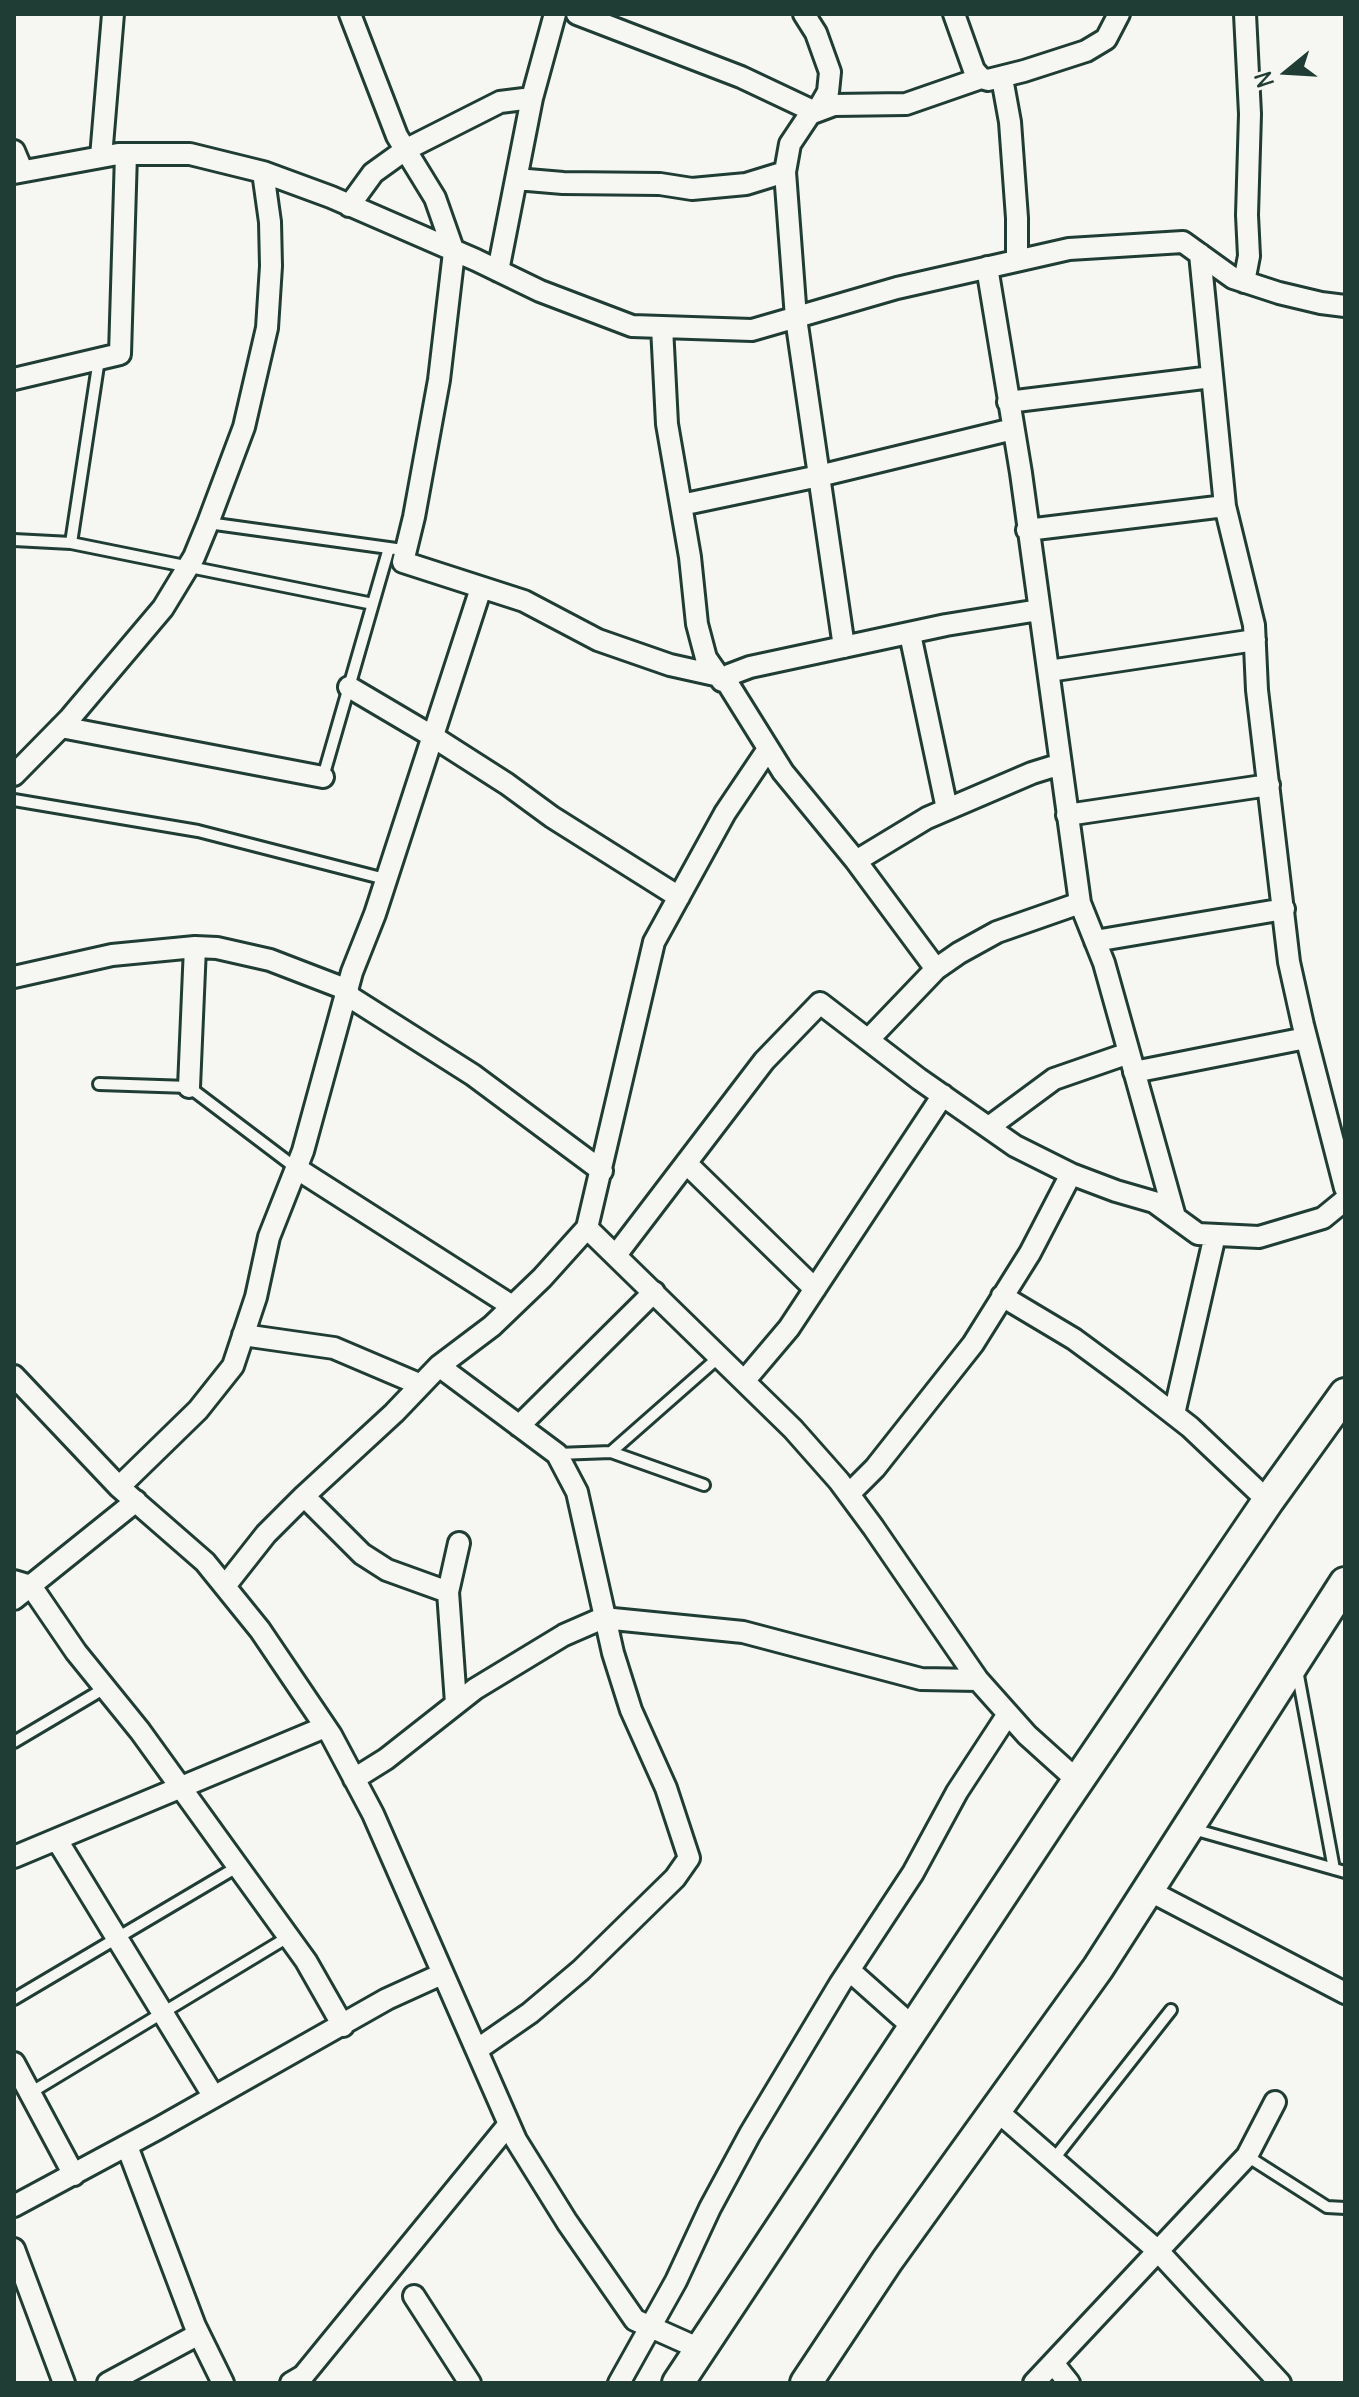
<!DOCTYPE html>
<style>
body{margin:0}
#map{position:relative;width:1359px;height:2397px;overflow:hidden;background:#f6f6f2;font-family:Delius,sans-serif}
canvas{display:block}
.frame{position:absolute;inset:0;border:16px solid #1f3d34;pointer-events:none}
.north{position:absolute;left:1247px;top:32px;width:80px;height:80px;-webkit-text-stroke:6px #f6f6f2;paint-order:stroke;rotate:252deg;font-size:22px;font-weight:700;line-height:32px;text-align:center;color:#1f3d34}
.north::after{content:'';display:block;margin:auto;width:28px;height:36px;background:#1f3d34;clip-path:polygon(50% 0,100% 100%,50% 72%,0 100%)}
</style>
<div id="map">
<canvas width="1359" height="2397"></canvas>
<div class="frame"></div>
<div class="north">N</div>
</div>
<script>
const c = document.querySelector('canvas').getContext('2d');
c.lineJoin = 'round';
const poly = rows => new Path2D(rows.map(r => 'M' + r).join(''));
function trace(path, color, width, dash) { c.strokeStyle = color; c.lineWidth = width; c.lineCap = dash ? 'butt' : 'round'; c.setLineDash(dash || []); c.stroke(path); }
const lane = poly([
 [208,523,396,549],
 [14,540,71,543,373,604],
 [71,543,99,359],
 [323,777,389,548],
 [14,800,198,831,385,879],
 [99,1084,189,1087,296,1168],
 [611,1452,719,1357],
 [557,1454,611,1452,704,1485],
 [1297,1670,1334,1869],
 [14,1742,105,1688],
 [1193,1829,1345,1872],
 [14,1999,237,1867],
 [30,2093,288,1937],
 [1247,2156,1327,2207,1345,2208],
 [1053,2160,1171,2010]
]);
const street = poly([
 [350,14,397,136,435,198,454,252,439,380,414,517,403,562,524,601,598,640,670,665,715,675],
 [577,14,741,77,813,111],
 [804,14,816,33,830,72,828,92,820,106,810,114],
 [954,14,974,70,981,78,988,80,1024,71,1086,51,1106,39,1119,14],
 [1002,78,1010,122,1017,218,1017,260],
 [14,151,22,170],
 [101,157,113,14],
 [14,173,118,154,190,154,263,172,331,197,476,260,540,291,632,326,752,330,897,288,1069,249,1183,242,1233,278,1279,293,1321,303,1345,306],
 [516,179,563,183,660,184,692,189,746,184,785,172],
 [349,206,373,173,405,150,500,102,532,98],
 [1200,254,1225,506,1254,625,1257,690,1289,962,1303,1025,1345,1188],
 [987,267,1021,473,1080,903,1104,963,1175,1217],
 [498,271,532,98,555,14],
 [1244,282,1249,256,1247,215,1250,114,1245,14],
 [662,327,667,424,690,557,697,624,706,658,722,681],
 [14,379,120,354,126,154],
 [1008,402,1212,377],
 [681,505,819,476,1013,429],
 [1027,530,1225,506],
 [910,634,947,809],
 [844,647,796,318,785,172,790,144,810,114,834,105,906,104,981,78],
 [1049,671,1255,640],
 [349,687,432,736,507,784,552,817,679,897],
 [61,727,323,777],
 [14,775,70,718,163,608,194,557,208,523,244,427,267,328,271,266,270,222,263,172],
 [1067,815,1269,785],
 [856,861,927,818,1032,773,1061,764],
 [1095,941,1284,909],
 [936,969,856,861,783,772,725,679,729,675,750,667,946,625,1039,610],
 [14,977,112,955,195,947,217,948,270,960,348,990],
 [347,995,473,1075,602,1171],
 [869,1039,936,969,959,953,997,932,1080,903],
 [1134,1072,1306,1038],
 [189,1087,195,947],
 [989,1127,1054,1079,1129,1053],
 [686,1163,815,1289],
 [296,1168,512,1306],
 [587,1228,793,1429,839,1481,873,1527,978,1680,1027,1735,1078,1781],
 [616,1255,764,1061,820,1003,919,1079,1015,1146,1071,1174,1116,1191,1154,1202,1198,1234,1259,1237,1323,1218,1345,1200],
 [1002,1296,1074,1339,1131,1381,1190,1427,1268,1501],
 [243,1335,334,1348,421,1385],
 [439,1366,557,1454,577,1492,613,1653,631,1710,666,1788,689,1858,675,1878,581,1970,530,2013,478,2049],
 [14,1376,119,1487,205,1562,260,1630,331,1735,373,1814,516,2140,567,2222,635,2320,700,2349],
 [745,1380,789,1328,943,1095],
 [1174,1414,1215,1235],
 [519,1426,654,1292],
 [119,1487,198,1410,233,1366,256,1297,269,1237,303,1151,352,972,375,914,481,588],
 [849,1494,875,1468,973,1344,1030,1253,1071,1174],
 [304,1496,362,1554,387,1570,448,1592],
 [14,1581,31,1586,76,1652,140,1731,306,1961,343,2026],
 [225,1586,266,1534,304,1496,394,1413,439,1366,492,1326,542,1278,587,1228,654,942,725,813,768,749],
 [14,1599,136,1501],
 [456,1703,448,1592,459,1543],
 [354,1779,386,1759,475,1689,564,1635,603,1618,743,1632,921,1679,978,1680],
 [57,1840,214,2097],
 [14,1857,325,1727],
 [1148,1890,1345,1993],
 [849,1970,913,2027],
 [14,2063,74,2175],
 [996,2110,1158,2251,1280,2383],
 [127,2146,195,2326,223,2383],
 [14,2206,159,2128,387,1999,442,1974],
 [14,2249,64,2383],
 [414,2296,470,2383],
 [1053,2363,1069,2383],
 [108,2383,199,2334],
 [291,2383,303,2376,509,2124],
 [619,2383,676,2281,710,2208,750,2134,840,1984,913,1873,957,1792,1008,1714],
 [1034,2383,1247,2156,1275,2102]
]);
const secondary = poly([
 [678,2383,1058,1810,1268,1501,1345,1394],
 [806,2383,887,2261,1098,1968,1345,1583]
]);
trace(lane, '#1f3d34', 16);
trace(street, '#1f3d34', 26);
trace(secondary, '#1f3d34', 36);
trace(lane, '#f6f6f2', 10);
trace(street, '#f6f6f2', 20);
trace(secondary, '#f6f6f2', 30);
</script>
